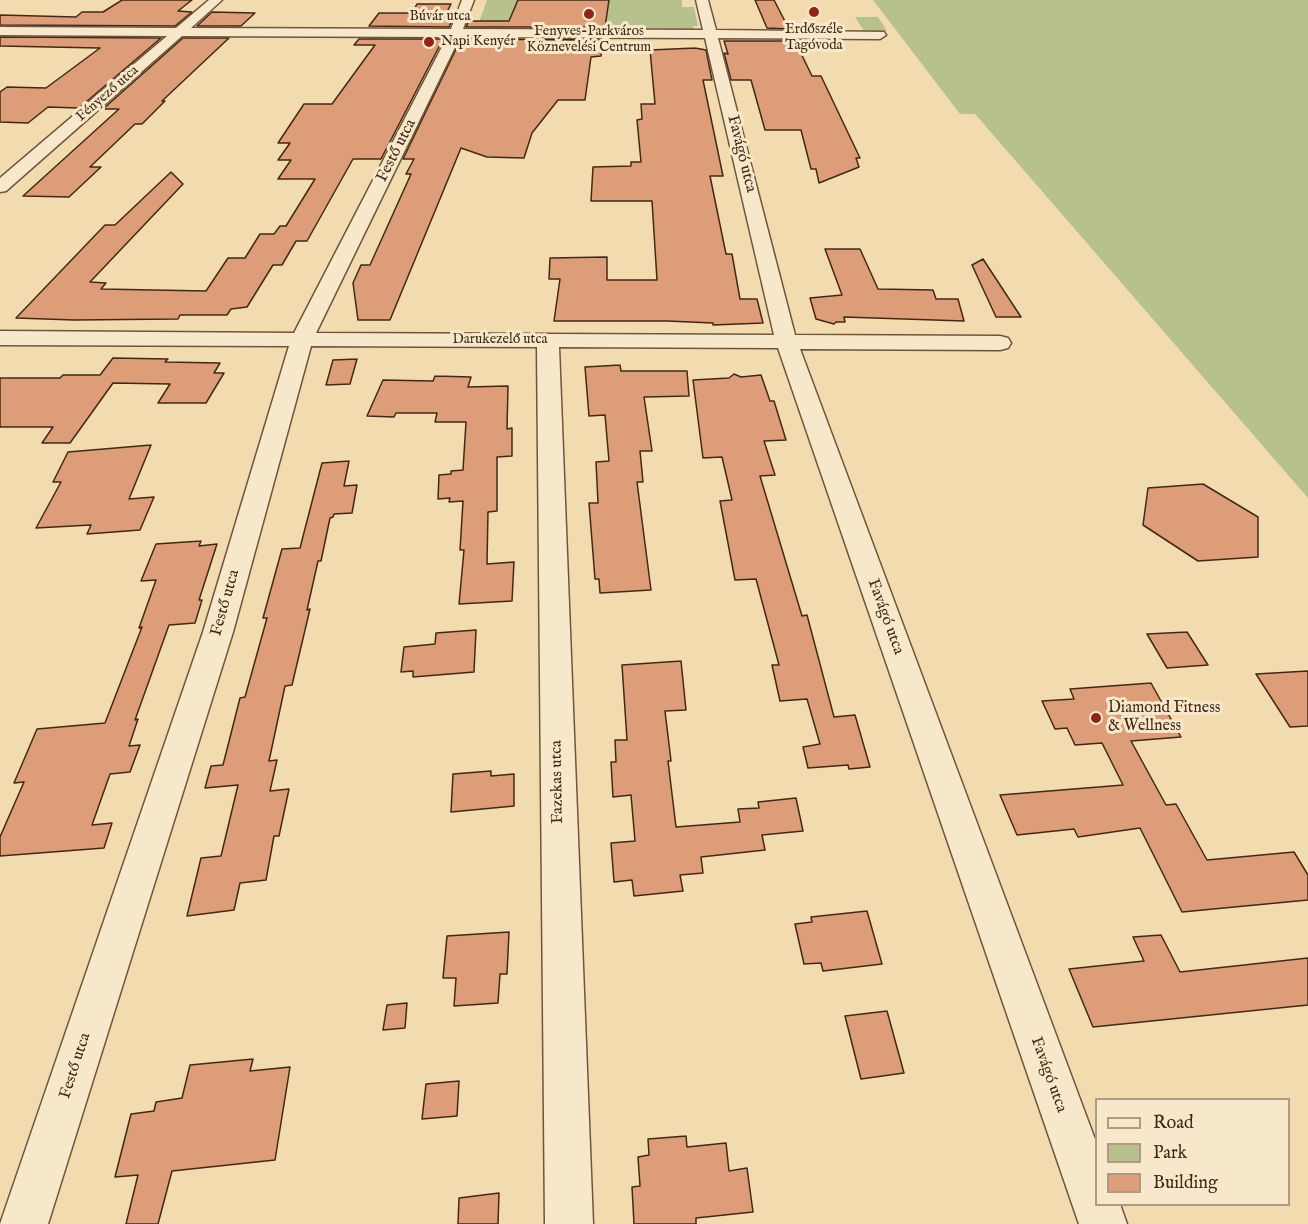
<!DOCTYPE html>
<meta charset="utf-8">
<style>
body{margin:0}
#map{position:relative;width:1308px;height:1224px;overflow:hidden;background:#f2dcaf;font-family:"IM FELL English",serif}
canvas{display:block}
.legend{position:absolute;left:1095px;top:1098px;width:195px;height:108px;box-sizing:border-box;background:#f7e8cb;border:2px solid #af9b83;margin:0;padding:8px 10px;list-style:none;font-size:18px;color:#432816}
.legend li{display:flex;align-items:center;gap:12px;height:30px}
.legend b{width:30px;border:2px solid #af9b83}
</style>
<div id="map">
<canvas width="1308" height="1224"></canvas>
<ul class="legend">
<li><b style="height:8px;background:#f7e8cb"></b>Road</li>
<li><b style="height:16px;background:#b7c18d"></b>Park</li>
<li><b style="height:16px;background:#dd9d79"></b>Building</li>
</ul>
</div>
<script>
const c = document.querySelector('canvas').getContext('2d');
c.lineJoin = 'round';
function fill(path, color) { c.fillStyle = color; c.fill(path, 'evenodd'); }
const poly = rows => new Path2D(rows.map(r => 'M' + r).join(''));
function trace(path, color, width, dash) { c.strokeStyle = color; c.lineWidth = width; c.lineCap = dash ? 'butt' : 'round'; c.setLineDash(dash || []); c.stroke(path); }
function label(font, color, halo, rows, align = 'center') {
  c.font = font + ' "IM FELL English",serif'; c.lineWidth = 6; c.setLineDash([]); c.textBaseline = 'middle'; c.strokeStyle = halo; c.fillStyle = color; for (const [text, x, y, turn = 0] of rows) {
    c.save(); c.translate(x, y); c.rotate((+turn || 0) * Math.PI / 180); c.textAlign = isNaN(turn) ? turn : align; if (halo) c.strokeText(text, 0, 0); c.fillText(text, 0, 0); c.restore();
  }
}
const green = poly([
 [487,0,518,0,507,28,477,28],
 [609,0,682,0,682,7,694,7,698,26,693,26,693,29,605,28],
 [873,0,1308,0,1308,498,975,114,960,114],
 [855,17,878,17,887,31,864,31]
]);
const building = poly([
 [122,0,192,0,178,11,192,12,175,26,0,25,0,15,76,17,82,12,103,12,122,0],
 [518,0,609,0,605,27,466,27,469,21,509,21,518,0],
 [755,0,774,0,789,29,767,28,755,0],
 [417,4,451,4,443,20,452,20,449,27,369,26,379,13,412,13,417,4],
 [212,12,255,13,241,26,197,26,212,12],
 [0,37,161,38,79,108,48,107,28,123,0,122,0,92,7,87,46,88,100,48,0,46,0,37],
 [183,38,229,38,162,101,165,101,142,124,135,124,90,167,101,167,69,197,23,196,119,109,103,109,183,38],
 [359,39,443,39,381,159,353,159,307,241,296,241,282,265,273,265,247,307,231,309,227,315,180,315,178,319,74,320,16,318,105,225,115,225,171,172,183,184,90,282,106,283,101,289,206,291,228,258,245,258,260,234,274,234,280,226,286,226,315,179,278,179,291,160,278,160,290,143,278,143,304,104,332,104,375,45,354,45,359,39],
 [461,39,603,40,601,56,591,57,585,100,558,100,532,133,524,158,487,157,461,148,390,320,358,320,353,283,361,265,370,265,411,174,406,174,414,159,403,159,461,39],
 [724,41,795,41,812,76,821,76,860,158,856,158,859,167,819,183,816,169,811,169,801,130,765,130,751,80,731,80,724,53,728,54,724,41],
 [695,48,706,50,712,80,703,80,723,176,710,176,726,254,732,254,740,299,757,299,763,323,713,325,713,323,667,321,554,321,560,279,549,279,550,258,607,257,607,280,657,280,652,201,591,201,593,167,631,166,631,162,641,162,637,120,642,119,641,104,655,104,650,50,695,48],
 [825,249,860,249,878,289,933,290,936,299,958,299,964,321,844,317,845,322,836,322,834,324,816,319,810,298,842,295,825,249],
 [983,259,1021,317,996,317,972,265,983,259],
 [113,358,168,359,165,362,220,363,214,373,224,373,206,403,158,403,170,384,113,383,70,443,42,443,53,427,0,427,0,378,60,378,63,375,100,375,113,358],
 [357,359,350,384,326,385,333,360,357,359],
 [620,365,621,371,687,371,689,396,644,397,652,451,640,451,643,482,637,482,651,590,600,593,599,579,595,579,589,503,598,503,596,462,609,461,605,415,589,416,585,367,620,365],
 [734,374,741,377,761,375,770,401,774,401,786,440,764,441,775,475,760,476,802,616,807,615,834,717,855,715,870,767,849,769,848,765,808,768,803,747,820,744,807,699,780,701,772,665,779,665,756,579,735,580,720,501,732,500,722,457,703,458,693,380,729,378,734,374],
 [435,376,471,377,468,387,508,386,507,429,512,428,512,456,497,457,497,511,488,512,487,564,514,562,512,601,459,604,464,550,460,550,463,501,449,502,450,498,438,499,439,475,451,474,451,471,463,470,466,422,435,422,437,413,396,413,394,417,367,416,383,380,433,381,435,376],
 [151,445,129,499,154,497,140,530,87,534,91,525,36,528,61,482,53,482,68,452,151,445],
 [349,461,344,486,357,485,352,513,334,514,333,517,330,518,321,561,318,561,307,610,310,609,292,685,285,686,269,761,277,760,270,791,289,789,279,836,274,836,266,880,240,883,234,910,187,916,201,858,221,856,238,785,205,788,211,766,223,765,240,698,245,697,267,618,263,618,282,549,300,548,322,463,349,461],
 [1203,484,1258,517,1258,557,1198,561,1143,525,1148,488,1203,484],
 [201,541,199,546,217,544,199,600,202,600,195,623,169,625,135,720,138,719,129,746,140,745,130,772,110,774,92,825,112,823,104,848,0,856,0,837,24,782,14,783,37,729,105,723,142,627,139,628,156,580,141,581,156,544,201,541],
 [476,630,474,672,413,677,413,671,401,672,404,647,435,644,436,633,476,630],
 [1187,632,1208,665,1167,668,1147,634,1187,632],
 [681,661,686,710,665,711,671,761,668,761,676,827,740,822,738,809,759,808,758,802,796,798,803,831,762,835,765,850,701,857,703,873,680,875,683,891,634,896,632,880,614,882,611,843,635,841,631,795,613,797,611,762,616,762,615,740,627,740,622,665,681,661],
 [1308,671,1308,726,1290,727,1256,674,1308,671],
 [1151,683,1181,737,1131,741,1166,805,1176,804,1207,860,1294,852,1308,875,1308,900,1182,912,1140,828,1078,837,1074,829,1017,835,1000,795,1123,785,1102,743,1075,745,1067,728,1055,729,1042,701,1074,699,1070,689,1151,683],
 [491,771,491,776,514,774,514,806,451,812,453,774,491,771],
 [867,911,882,964,823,971,821,963,804,964,795,924,812,922,811,917,867,911],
 [509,932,507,974,500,974,498,1003,454,1006,456,978,443,978,447,936,509,932],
 [1161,935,1180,972,1308,958,1308,1005,1093,1027,1069,969,1144,961,1133,937,1161,935],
 [407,1003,405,1028,383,1030,387,1005,407,1003],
 [887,1011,904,1073,861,1079,845,1016,887,1011],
 [253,1059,250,1071,290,1067,275,1160,172,1171,158,1224,126,1224,138,1175,115,1177,131,1114,154,1111,156,1102,182,1098,190,1065,253,1059],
 [459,1081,457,1116,422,1119,426,1084,459,1081],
 [686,1136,687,1147,726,1143,729,1171,747,1168,753,1212,696,1218,696,1224,634,1224,632,1187,640,1186,638,1157,649,1155,648,1139,686,1136],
 [499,1193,498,1224,458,1224,459,1198,499,1193]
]);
const street = poly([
 [209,0,222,0,191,28,451,29,462,0,474,0,463,29,703,30,696,0,708,0,716,30,884,32,886,35,880,39,718,38,795,335,1000,336,1008,338,1011,343,1008,348,1000,350,800,349,1096,1142,1096,1204,1120,1204,1127,1224,1079,1224,778,348,559,347,593,1224,545,1224,537,347,311,346,233,632,48,1224,0,1224,203,632,289,346,0,345,0,331,294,333,447,37,182,36,6,191,0,192,0,178,167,36,0,35,0,27,176,28,209,0],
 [460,37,705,38,774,335,316,333,460,37]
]);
const markers = [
 [814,12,6,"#8f2418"],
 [589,14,6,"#8f2418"],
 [429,42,6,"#8f2418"],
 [1096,718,6,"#8f2418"]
];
const farStreetnames = [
 ["Búvár utca",440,17],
 ["Fényező utca",108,94,-41],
 ["Darukezelő utca",500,340]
];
const farPoinames = [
 ["Erdőszéle",814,30],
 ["Tagóvoda",814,46],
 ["Fenyves-Parkváros",589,32],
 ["Köznevelési Centrum",589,48],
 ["Napi Kenyér",441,42,"left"]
];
const streetNames = [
 ["Festő utca",397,151,-63],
 ["Favágó utca",741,154,76],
 ["Festő utca",226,603,-74],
 ["Favágó utca",885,617,70],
 ["Fazekas utca",558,782,-91],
 ["Festő utca",76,1066,-72],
 ["Favágó utca",1048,1075,70]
];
const poiNames = [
 ["Diamond Fitness",1108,709],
 ["& Wellness",1108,727]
];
fill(green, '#b7c18d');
fill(building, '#dd9d79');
trace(building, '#432816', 1.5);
trace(street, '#6f553c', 3);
fill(street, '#f7e8cb');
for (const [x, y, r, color] of markers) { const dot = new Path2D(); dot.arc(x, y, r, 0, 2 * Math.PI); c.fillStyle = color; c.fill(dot); trace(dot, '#f7e8cb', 2); }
label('14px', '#432816', '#f7e8cb', farStreetnames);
label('14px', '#432816', '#f7e8cb', farPoinames);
label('16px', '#432816', '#f7e8cb', streetNames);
label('16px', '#432816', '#f7e8cb', poiNames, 'left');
</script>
